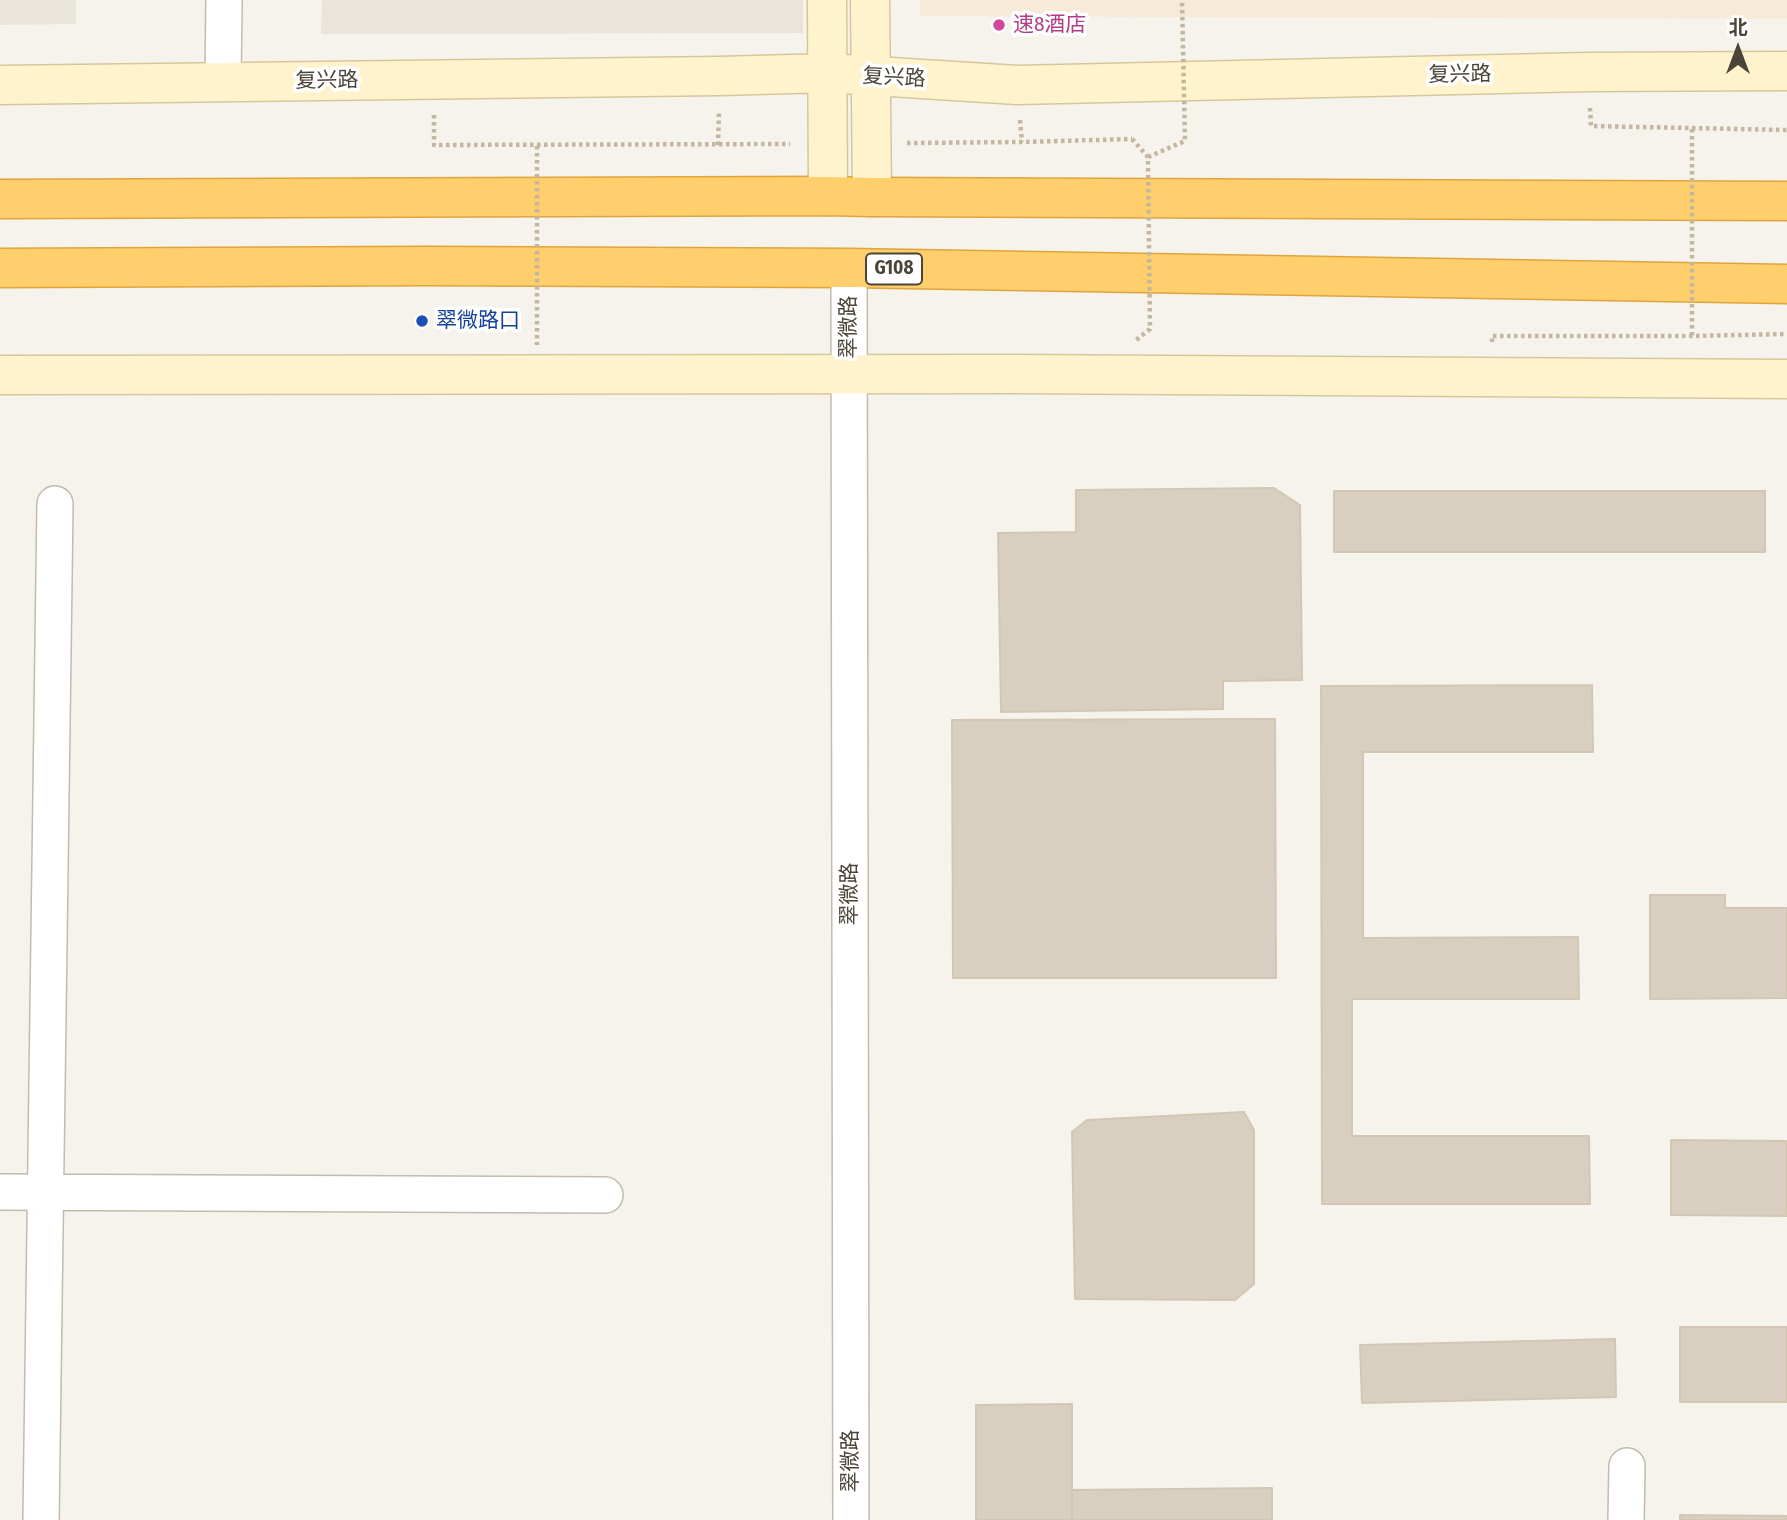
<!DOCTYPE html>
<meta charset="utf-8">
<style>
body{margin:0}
#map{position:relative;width:1787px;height:1520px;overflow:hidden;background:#f6f3ec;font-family:"Fira Sans Condensed","Noto Sans SC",sans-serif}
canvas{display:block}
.north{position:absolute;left:1703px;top:14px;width:70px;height:70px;-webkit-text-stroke:5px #fff;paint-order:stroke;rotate:0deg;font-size:19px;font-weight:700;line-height:28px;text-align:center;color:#4b4439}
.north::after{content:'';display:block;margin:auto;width:24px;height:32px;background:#4b4439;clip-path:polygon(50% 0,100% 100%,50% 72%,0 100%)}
</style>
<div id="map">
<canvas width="1787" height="1520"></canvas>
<div class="north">北</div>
</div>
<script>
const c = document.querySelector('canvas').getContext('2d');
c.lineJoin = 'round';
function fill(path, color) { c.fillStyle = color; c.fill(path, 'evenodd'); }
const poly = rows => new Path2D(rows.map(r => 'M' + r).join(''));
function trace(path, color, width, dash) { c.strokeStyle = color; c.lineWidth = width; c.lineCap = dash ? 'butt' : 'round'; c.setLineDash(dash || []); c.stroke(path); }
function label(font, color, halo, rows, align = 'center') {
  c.font = font + ' "Fira Sans Condensed","Noto Sans SC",sans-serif'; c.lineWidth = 7; c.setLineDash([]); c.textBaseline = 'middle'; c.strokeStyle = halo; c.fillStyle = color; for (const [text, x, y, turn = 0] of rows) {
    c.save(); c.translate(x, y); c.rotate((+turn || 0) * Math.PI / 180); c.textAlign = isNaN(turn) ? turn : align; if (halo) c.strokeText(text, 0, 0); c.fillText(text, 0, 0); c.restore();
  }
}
const residential = poly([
 [0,0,76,0,76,24,0,25],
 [322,0,803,0,803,33,321,34]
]);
const commercial = poly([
 [920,0,1787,0,1787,19,920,16]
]);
const building = poly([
 [1274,488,1300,505,1302,680,1223,681,1223,709,1001,712,998,533,1076,532,1076,490,1274,488],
 [1334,491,1765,491,1765,552,1334,552,1334,491],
 [1592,685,1593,752,1363,752,1363,938,1578,937,1579,999,1352,999,1352,1136,1589,1136,1590,1204,1322,1204,1321,686,1592,685],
 [1275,719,1276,978,953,978,952,720,1275,719],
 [1650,895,1725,895,1725,908,1787,908,1787,998,1650,999,1650,895],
 [1244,1112,1254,1130,1254,1284,1235,1300,1075,1299,1072,1132,1087,1120,1244,1112],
 [1671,1140,1787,1141,1787,1216,1671,1215,1671,1140],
 [1680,1327,1787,1327,1787,1402,1680,1402,1680,1327],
 [1615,1339,1616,1397,1362,1403,1360,1345,1615,1339],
 [1072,1404,1072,1520,976,1520,976,1405,1072,1404],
 [1272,1488,1272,1520,1072,1520,1072,1490,1272,1488],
 [1680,1515,1787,1516,1787,1520,1680,1520,1680,1515]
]);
const path = poly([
 [1590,108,1591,126,1787,130],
 [434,115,434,145,790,144],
 [1020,120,1022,142],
 [907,143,1022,142,1132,139],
 [718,145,719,111],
 [1492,342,1492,336,1692,336,1787,334]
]);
const street = poly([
 [223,82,224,0],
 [849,268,851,1520],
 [0,1192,605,1195],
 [41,1520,55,504],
 [1626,1520,1627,1466]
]);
const secondary = poly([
 [827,0,828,196],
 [870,0,872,197],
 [0,85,720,76,828,73,1017,85,1588,72,1787,71],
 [0,375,1014,374,1787,379]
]);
const highway = poly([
 [0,199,828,196,872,197,1787,201],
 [0,268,427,266,849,268,1787,284]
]);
const pathBridge = poly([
 [1692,129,1692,336],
 [1132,139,1148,157,1150,329,1135,341],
 [537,146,537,345],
 [1148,157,1185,141,1182,0]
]);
const markers = [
 [999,25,7,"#d1479c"],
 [422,321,7,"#1a4fb4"]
];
const shields = [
 [894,269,56]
];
const shieldNames = [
 ["G108",894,269]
];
const hotelNames = [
 ["速8酒店",1013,25]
];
const streetNames = [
 ["复兴路",1460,75,-1],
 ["复兴路",894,78,3],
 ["复兴路",327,81,-1],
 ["翠微路",849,327,-90],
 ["翠微路",850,894,-90],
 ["翠微路",851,1461,-90]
];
const transitNames = [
 ["翠微路口",436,321]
];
fill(residential, '#eae5da');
fill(commercial, '#f7ead8');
fill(building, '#d8cfc1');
trace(building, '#d3c7b4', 2);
trace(street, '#c2bbae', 38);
trace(secondary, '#d6c79b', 41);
trace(highway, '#e0a43c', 41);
trace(path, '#c4b79f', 4.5, [3.5, 3.5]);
trace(street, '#fff', 35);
trace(secondary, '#fff3cd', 38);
trace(highway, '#ffcf6e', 38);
trace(pathBridge, '#c4b79f', 4.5, [3.5, 3.5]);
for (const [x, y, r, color] of markers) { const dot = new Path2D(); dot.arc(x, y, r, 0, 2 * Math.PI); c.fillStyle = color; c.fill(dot); trace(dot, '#fff', 2.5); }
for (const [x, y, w] of shields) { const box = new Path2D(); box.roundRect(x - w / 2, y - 15.5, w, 31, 5); c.fillStyle = '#fff'; c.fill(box); trace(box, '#4b4439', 2); }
label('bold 19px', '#4b4439', null, shieldNames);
label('21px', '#b23c85', '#fff', hotelNames, 'left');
label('21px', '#4b4439', '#fff', streetNames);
label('21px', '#164399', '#fff', transitNames, 'left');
</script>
